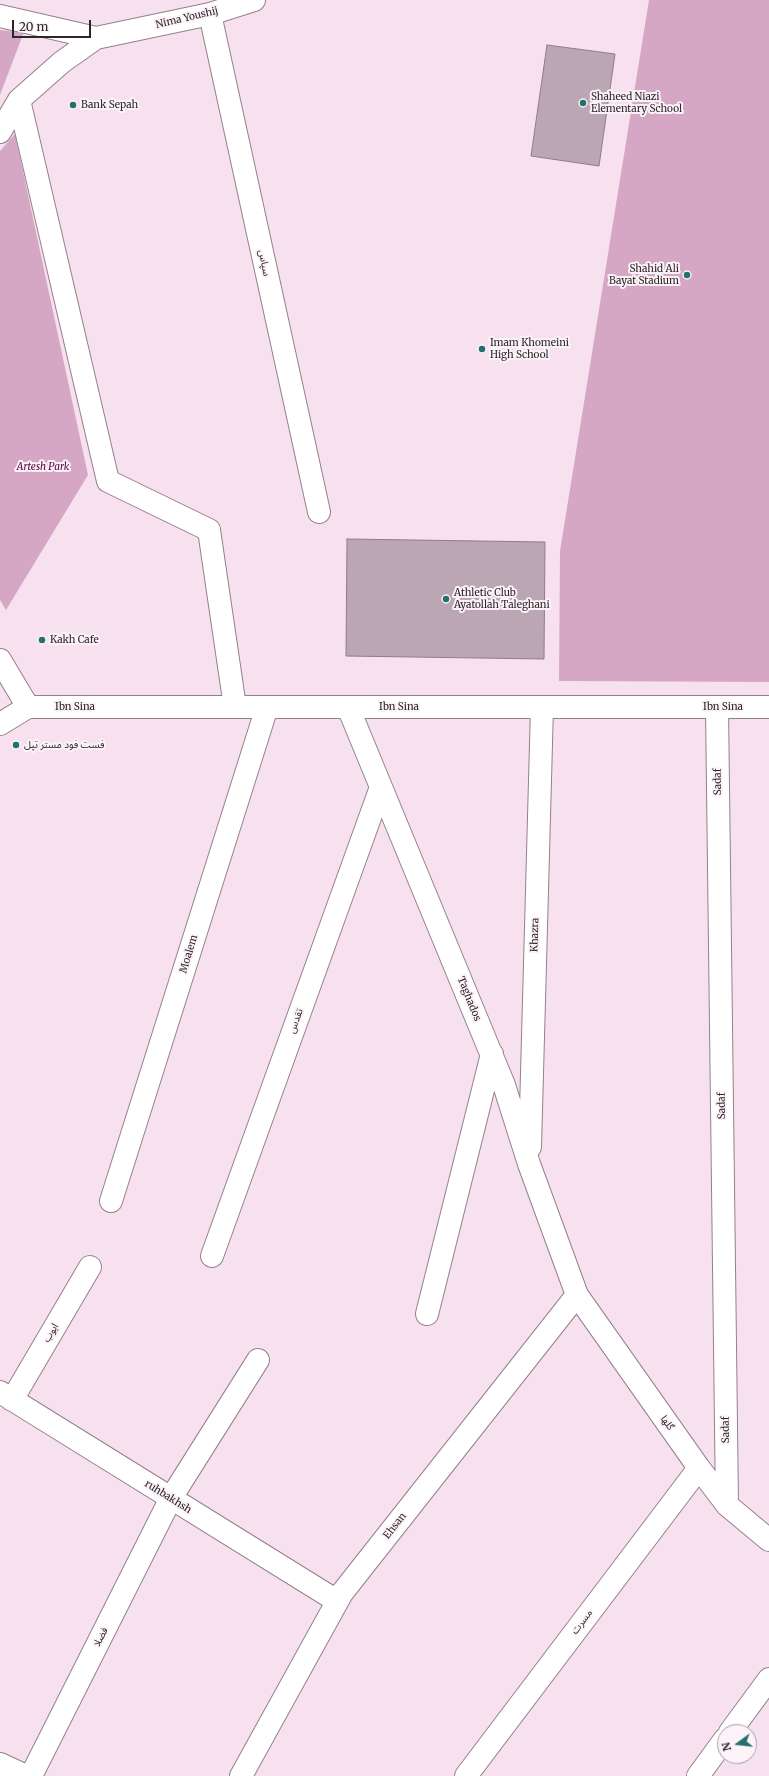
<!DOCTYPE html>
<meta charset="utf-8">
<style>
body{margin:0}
#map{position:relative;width:769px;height:1776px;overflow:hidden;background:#f8e1ef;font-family:Merriweather,serif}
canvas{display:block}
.north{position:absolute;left:717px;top:1724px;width:40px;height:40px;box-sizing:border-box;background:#fcf3f8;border:1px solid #a9a1a6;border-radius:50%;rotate:255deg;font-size:11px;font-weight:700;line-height:16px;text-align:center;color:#2d252a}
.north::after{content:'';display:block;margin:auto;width:14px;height:18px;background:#25706e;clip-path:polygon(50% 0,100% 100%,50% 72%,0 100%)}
.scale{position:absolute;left:12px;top:20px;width:79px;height:18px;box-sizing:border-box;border:2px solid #2d252a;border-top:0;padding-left:5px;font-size:12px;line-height:14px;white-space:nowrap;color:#2d252a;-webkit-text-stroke:3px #fcf3f8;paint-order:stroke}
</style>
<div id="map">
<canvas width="769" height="1776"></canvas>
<div class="north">N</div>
<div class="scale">20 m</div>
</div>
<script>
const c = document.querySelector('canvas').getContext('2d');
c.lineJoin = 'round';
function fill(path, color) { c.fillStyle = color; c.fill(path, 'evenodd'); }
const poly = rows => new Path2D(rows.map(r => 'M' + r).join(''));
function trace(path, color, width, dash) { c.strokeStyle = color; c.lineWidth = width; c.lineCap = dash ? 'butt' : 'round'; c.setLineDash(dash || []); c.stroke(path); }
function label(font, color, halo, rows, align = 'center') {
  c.font = font + ' Merriweather,"Noto Sans Arabic",serif'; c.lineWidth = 4; c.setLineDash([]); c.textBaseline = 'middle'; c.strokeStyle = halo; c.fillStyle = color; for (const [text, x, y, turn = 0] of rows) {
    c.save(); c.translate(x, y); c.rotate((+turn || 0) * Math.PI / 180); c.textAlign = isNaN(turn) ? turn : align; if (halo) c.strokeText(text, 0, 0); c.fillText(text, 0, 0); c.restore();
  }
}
const green = poly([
 [649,0,769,0,769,682,559,681,560,551],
 [0,30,24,32,0,95],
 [15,134,88,475,6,610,0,600,0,151]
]);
const building = poly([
 [547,45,615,54,599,166,531,156,547,45],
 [347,539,545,542,544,659,346,656,347,539]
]);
const minor = poly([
 [210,14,319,512],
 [0,16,96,38],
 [19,100,108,481,209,530,235,707],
 [0,132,19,100,62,62,96,38,210,14,254,0],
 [0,660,28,707],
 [348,707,504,1085,529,1164,577,1295,699,1468,727,1505,769,1540],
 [717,707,727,1505],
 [0,724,28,707,769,707],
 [530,1147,542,707],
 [111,1201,267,707],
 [212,1256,381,787],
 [427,1314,492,1054],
 [0,1392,337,1601],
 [12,1400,90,1267],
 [730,1732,769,1679],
 [0,1764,26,1776],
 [31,1776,171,1498,258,1360],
 [241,1776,342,1593,577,1295],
 [466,1776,699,1468],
 [698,1776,725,1739]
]);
const markers = [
 [583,103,4,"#25706e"],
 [73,105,4,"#25706e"],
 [687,275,4,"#25706e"],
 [482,349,4,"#25706e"],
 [446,599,4,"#25706e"],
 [42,640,4,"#25706e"],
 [16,745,4,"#25706e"]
];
const streetNames = [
 ["Nima Youshij",187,18,-13],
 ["سپاس",264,263,78],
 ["Ibn Sina",75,707],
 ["Ibn Sina",399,707],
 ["Ibn Sina",723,707],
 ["Sadaf",718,782,-91],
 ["Khazra",535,935,-88],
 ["Moalem",189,954,-73],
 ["Taghados",469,999,68],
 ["تقدس",296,1021,-70],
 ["Sadaf",722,1106,-91],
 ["ایوب",51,1333,-59],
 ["گلها",667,1423,55],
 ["Sadaf",726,1430,-91],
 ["ruhbakhsh",168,1497,32],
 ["Ehsan",395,1526,-52],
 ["مسرت",582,1622,-53],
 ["فضلا",101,1637,-63]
];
const poiNames = [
 ["Shaheed Niazi",591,97],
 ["Elementary School",591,109],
 ["Bank Sepah",81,105],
 ["Shahid Ali",679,269,"right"],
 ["Bayat Stadium",679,281,"right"],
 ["Imam Khomeini",490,343],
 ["High School",490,355],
 ["Athletic Club",454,593],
 ["Ayatollah Taleghani",454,605],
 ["Kakh Cafe",50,640],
 ["فست فود مستر تپل",24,745]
];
const parkNames = [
 ["Artesh Park",43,467]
];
fill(green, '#d6a7c4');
fill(building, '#bba6b3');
trace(building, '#907c88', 1);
trace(minor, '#94808c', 24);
trace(minor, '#fff', 22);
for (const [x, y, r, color] of markers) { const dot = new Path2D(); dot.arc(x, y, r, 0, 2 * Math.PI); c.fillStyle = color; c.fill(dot); trace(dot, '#fcf3f8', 1.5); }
label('10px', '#2d252a', '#fcf3f8', streetNames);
label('10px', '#2d252a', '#fcf3f8', poiNames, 'left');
label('italic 10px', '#530040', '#fcf3f8', parkNames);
</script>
